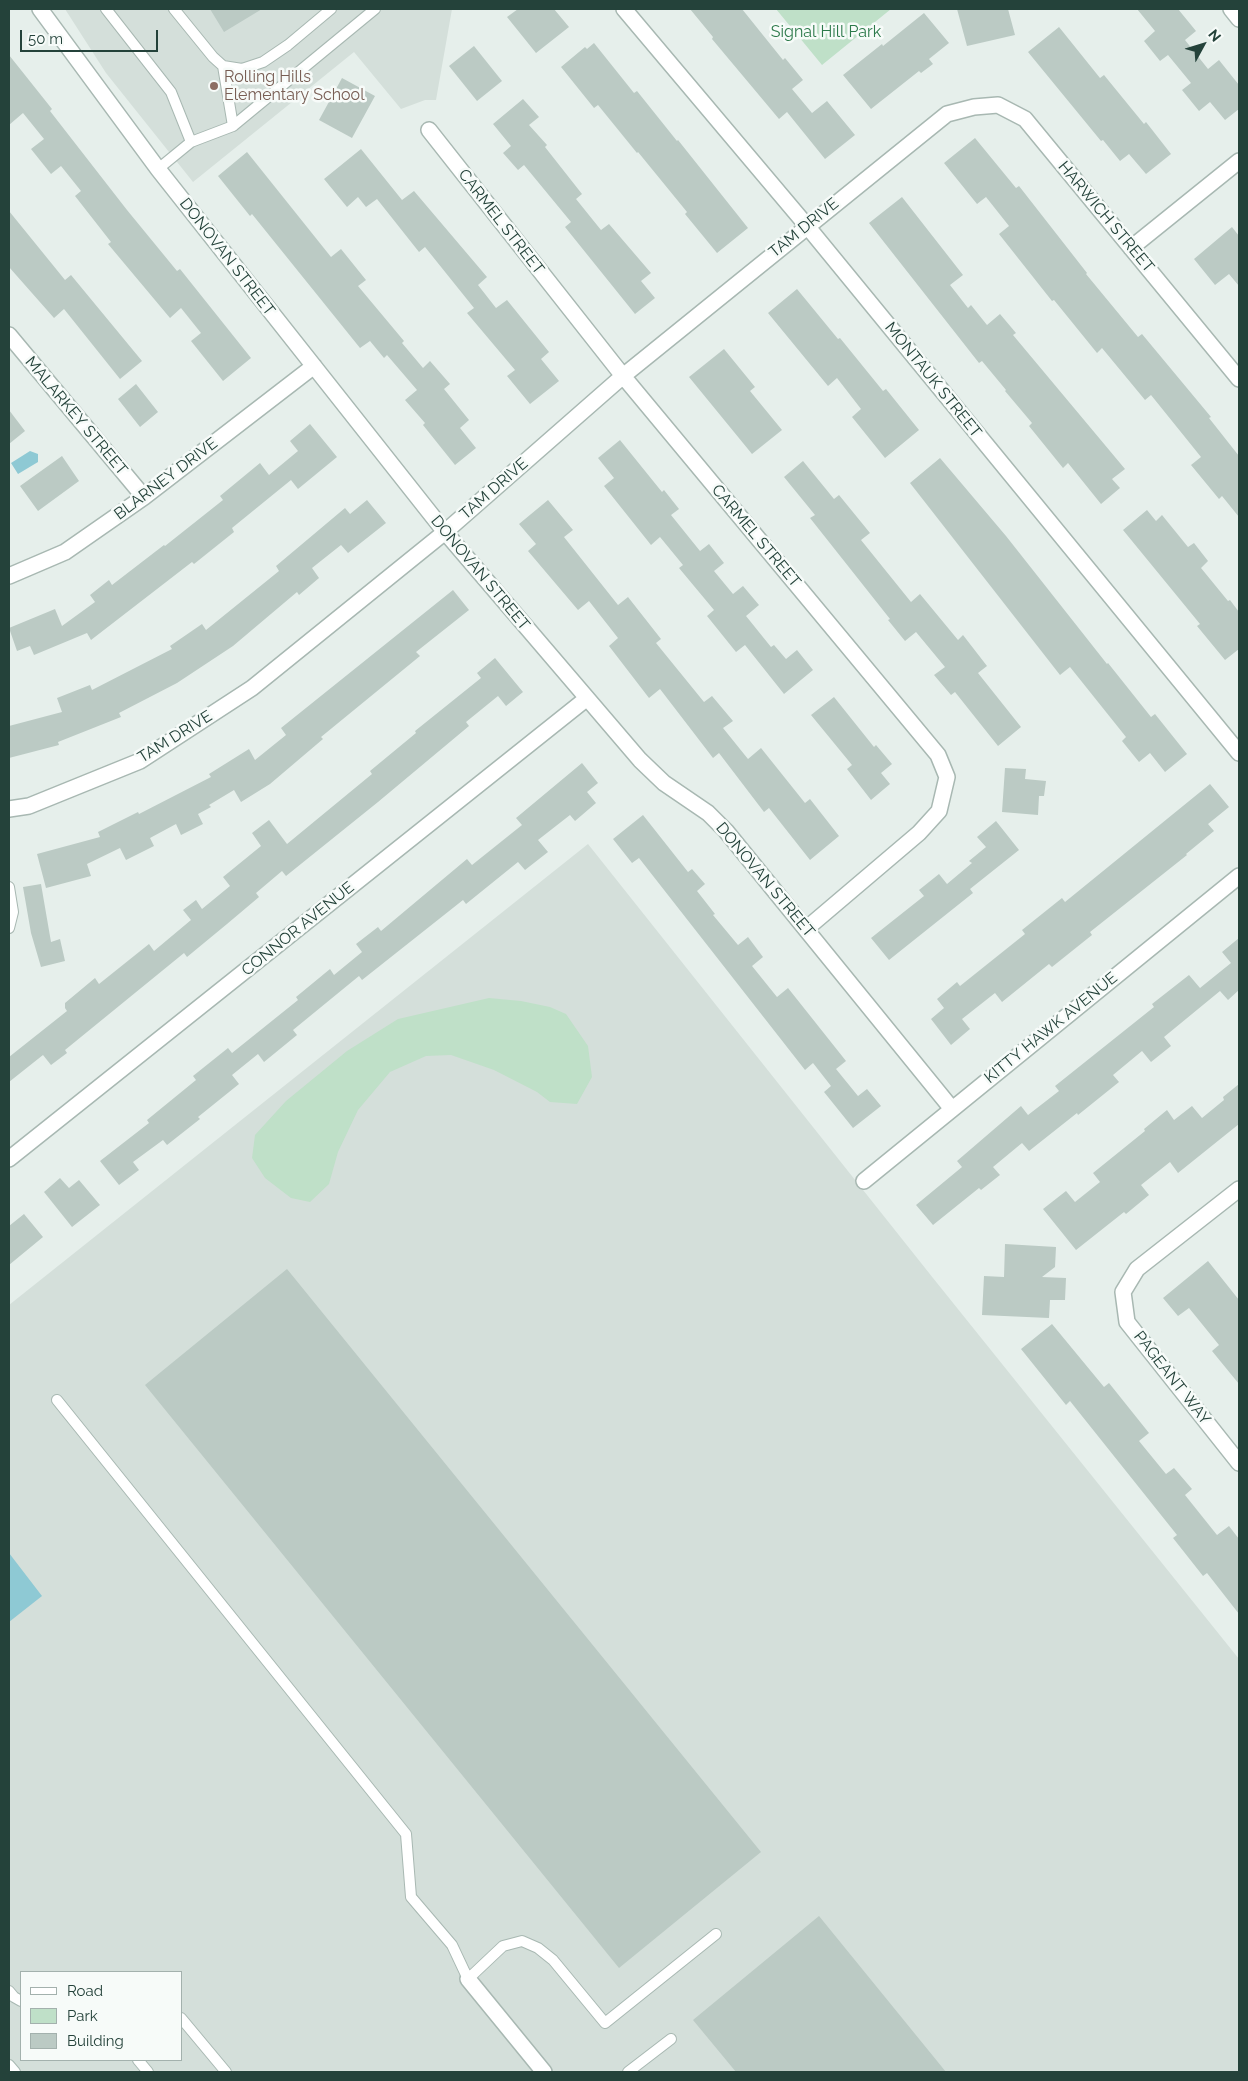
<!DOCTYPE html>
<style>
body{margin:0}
#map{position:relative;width:1248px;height:2081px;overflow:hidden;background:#e6efeb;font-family:Raleway,sans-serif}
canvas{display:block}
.frame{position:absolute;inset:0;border:10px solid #24423a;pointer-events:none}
.legend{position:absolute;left:20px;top:1971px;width:162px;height:90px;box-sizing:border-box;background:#f7fbf9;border:1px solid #a3b1ad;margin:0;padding:6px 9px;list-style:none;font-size:15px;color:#24423a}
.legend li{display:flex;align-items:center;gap:10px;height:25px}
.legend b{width:25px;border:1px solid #a3b1ad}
.north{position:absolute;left:1178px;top:20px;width:50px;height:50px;-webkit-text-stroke:4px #f7fbf9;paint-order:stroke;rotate:51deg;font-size:14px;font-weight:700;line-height:20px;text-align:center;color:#24423a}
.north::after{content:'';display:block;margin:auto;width:18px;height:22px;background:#24423a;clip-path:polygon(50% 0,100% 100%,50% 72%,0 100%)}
.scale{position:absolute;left:20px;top:30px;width:138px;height:22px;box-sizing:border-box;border:2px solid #24423a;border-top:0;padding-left:6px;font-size:15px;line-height:18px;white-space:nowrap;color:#24423a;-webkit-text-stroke:4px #f7fbf9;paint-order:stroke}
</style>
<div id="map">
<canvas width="1248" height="2081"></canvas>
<div class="frame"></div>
<ul class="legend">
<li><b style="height:6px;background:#fff"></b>Road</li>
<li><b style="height:14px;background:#bfe0c8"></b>Park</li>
<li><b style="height:14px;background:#bbcac4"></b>Building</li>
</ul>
<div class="north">N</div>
<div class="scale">50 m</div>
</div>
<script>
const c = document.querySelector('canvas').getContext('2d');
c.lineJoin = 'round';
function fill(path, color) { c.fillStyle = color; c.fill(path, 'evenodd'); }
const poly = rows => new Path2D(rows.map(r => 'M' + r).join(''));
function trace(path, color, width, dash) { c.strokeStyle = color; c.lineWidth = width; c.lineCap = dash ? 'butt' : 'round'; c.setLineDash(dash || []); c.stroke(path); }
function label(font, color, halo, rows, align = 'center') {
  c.font = font + ' Raleway,sans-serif'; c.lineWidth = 5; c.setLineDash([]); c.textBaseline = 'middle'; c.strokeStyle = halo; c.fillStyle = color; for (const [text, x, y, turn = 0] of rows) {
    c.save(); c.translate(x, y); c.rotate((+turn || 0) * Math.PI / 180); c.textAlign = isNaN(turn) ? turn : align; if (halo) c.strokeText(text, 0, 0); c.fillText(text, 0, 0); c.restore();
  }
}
const built = poly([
 [65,9,452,9,436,100,425,100,401,109,354,52,193,182,106,73],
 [588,844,933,1278,1239,1659,1239,2072,9,2072,9,1305],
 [21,1972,181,1972,181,2060,21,2060]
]);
const green = poly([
 [776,9,891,9,822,65],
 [489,998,521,1001,550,1007,566,1014,588,1046,592,1077,577,1104,550,1102,537,1092,494,1070,451,1055,426,1056,390,1072,358,1110,338,1152,329,1184,310,1202,291,1198,265,1178,252,1158,255,1135,286,1101,347,1051,398,1019]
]);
const water = poly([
 [30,451,38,454,38,462,18,474,11,463],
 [9,1553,42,1596,9,1622]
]);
const building = poly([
 [210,9,262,9,224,32],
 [518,9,554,9,569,27,536,53,507,17],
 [690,9,742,9,783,60,785,58,803,80,792,89,812,113,827,101,855,135,825,159,787,112,779,119,712,39,713,37],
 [957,9,1008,9,1015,35,967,46],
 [1137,9,1178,9,1196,31,1185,40,1208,69,1219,60,1239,85,1239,109,1225,120,1210,102,1199,111,1182,90,1191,83,1168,55,1160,61,1144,41,1155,31],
 [924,13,949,43,929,59,933,64,921,73,919,71,871,109,843,75,882,44,883,46],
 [1059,27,1100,78,1104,75,1144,124,1146,122,1171,154,1146,174,1129,154,1120,161,1103,140,1101,141,1028,52],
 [594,43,634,93,637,91,677,141,678,140,748,228,717,253,685,214,687,212,638,152,637,153,598,105,594,108,561,67,585,47,587,49],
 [474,46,502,81,477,101,449,66],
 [9,55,52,109,50,111,127,210,177,271,180,269,251,358,223,381,191,341,201,333,181,308,170,318,108,244,111,242,75,196,81,191,61,166,51,174,31,149,44,139,23,113,9,125],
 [342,78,375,96,352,138,319,120],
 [523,99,539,117,529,125,547,145,545,147,582,194,576,199,601,230,609,224,651,273,641,281,655,298,635,314,565,227,571,222,524,165,518,170,503,153,511,146,493,124],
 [975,138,1016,188,1019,186,1087,273,1086,274,1138,337,1142,334,1211,417,1209,418,1239,456,1239,517,1222,496,1219,499,1191,465,1201,457,1151,395,1145,400,1102,348,1097,353,1054,300,1052,301,999,234,1009,226,986,197,977,204,944,163],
 [361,149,402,200,414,191,487,277,478,285,496,308,507,300,549,352,541,359,559,381,530,404,507,376,515,370,467,313,474,308,425,247,419,252,377,199,366,207,358,197,347,207,324,179],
 [247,152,331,257,341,249,366,280,358,286,404,341,402,343,423,368,430,361,450,384,444,389,469,420,460,428,476,448,455,465,423,425,425,423,405,400,417,390,387,355,384,358,370,341,360,348,252,214,250,216,218,176],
 [902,197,963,275,950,285,968,308,971,305,987,325,1000,314,1016,333,1013,335,1125,469,1112,479,1120,488,1101,504,1068,463,1063,468,1029,426,1032,423,1005,391,1006,390,982,361,979,363,869,223],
 [9,211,65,280,71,275,142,361,120,379,64,309,54,318,9,267],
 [1232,227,1239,236,1239,286,1229,274,1215,285,1194,259],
 [797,289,838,339,840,338,883,391,886,389,919,430,885,458,852,417,861,409,837,378,828,386,768,313],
 [724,349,755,387,750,391,782,430,752,454,689,377],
 [136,384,158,412,140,427,118,399],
 [9,410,25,431,9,444],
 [310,424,337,457,298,489,291,480,232,528,234,532,194,564,192,562,91,640,87,633,34,655,30,646,17,651,9,628,55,609,62,626,95,602,90,595,109,580,112,585,164,545,165,546,223,500,220,496,260,463,269,475,298,451,290,441],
 [620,440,662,492,664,490,679,509,671,515,700,551,709,544,724,563,714,571,733,594,743,586,759,605,746,616,771,647,774,645,786,659,797,650,813,670,784,694,745,645,736,652,707,616,714,610,679,568,683,565,660,537,651,545,604,486,614,478,598,458],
 [62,456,79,481,38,511,20,486],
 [940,458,1006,536,1107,664,1108,663,1151,717,1155,714,1187,754,1165,772,1150,753,1139,762,1122,741,1126,737,1070,667,1060,675,910,483],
 [803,461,834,499,839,495,870,533,861,540,911,602,920,594,958,640,963,635,987,666,978,673,1021,727,998,746,955,692,951,695,934,675,945,667,916,632,905,641,888,620,890,619,810,518,815,515,784,477],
 [367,500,386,523,348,553,341,545,312,568,319,578,299,595,297,592,233,646,177,683,119,713,121,717,58,742,59,745,9,758,9,726,62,712,57,698,90,685,92,690,172,649,170,646,202,624,206,630,279,571,276,566,345,508,350,514],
 [548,500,573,530,564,537,618,605,628,597,661,639,656,643,704,702,712,696,733,721,723,728,748,759,761,748,805,803,810,799,839,836,810,860,769,808,764,812,719,753,713,758,660,689,649,698,609,646,618,638,589,601,578,610,528,551,536,544,519,524],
 [1147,510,1156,521,1162,515,1188,547,1194,543,1208,561,1201,568,1228,601,1230,600,1239,612,1239,649,1225,660,1197,626,1200,624,1123,530],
 [453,590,469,610,416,652,420,656,321,737,323,739,270,784,241,802,234,790,209,805,211,807,198,814,203,824,181,835,176,824,150,838,154,846,126,860,120,848,87,864,91,876,46,888,37,854,100,837,98,832,138,812,139,814,211,777,209,774,249,749,255,760,286,735,281,728],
 [495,658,523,692,506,706,498,696,466,722,469,726,378,802,286,876,282,871,256,893,259,897,227,924,187,957,184,953,65,1050,67,1053,51,1065,43,1055,9,1082,9,1057,67,1011,65,1008,65,1003,95,978,99,984,149,944,154,951,191,920,183,910,196,900,202,909,230,886,223,877,261,846,252,833,269,820,287,844,372,774,370,771,416,733,415,731,481,678,477,673],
 [834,697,874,747,876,745,892,764,881,773,890,784,871,800,847,769,852,765,811,715],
 [582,763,598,783,587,792,596,803,575,821,570,815,538,840,548,852,525,870,518,862,466,904,463,900,362,980,359,976,293,1030,297,1035,264,1062,258,1054,232,1075,239,1084,198,1117,200,1119,167,1145,163,1140,133,1162,139,1170,119,1185,100,1161,149,1123,147,1120,196,1080,193,1076,228,1048,232,1053,298,1000,296,997,330,969,334,975,362,952,356,944,378,927,381,931,467,859,472,865,522,825,516,818],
 [1005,768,1026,769,1025,779,1046,781,1044,796,1039,796,1038,815,1002,812],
 [1210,784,1229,807,1208,824,1214,831,1186,854,1187,855,1090,932,1092,935,1052,967,1049,964,1002,1002,995,993,962,1019,970,1029,951,1045,931,1019,944,1008,937,999,957,982,960,986,1025,934,1022,930,1062,898,1065,902],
 [643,815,688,872,692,869,705,884,697,891,715,914,713,915,738,945,748,937,763,957,752,966,777,997,788,988,846,1061,836,1069,858,1096,867,1089,881,1106,853,1128,824,1092,831,1086,813,1063,805,1070,639,858,632,863,613,839],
 [996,821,1019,850,970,889,973,893,889,960,871,938,924,896,919,890,939,874,947,884,972,863,969,861,986,847,977,837],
 [41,884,51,942,60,939,65,961,41,967,31,933,23,887],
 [1239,938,1239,990,1228,1000,1220,991,1164,1037,1171,1046,1151,1062,1142,1051,1113,1075,1119,1082,1078,1115,1077,1113,1029,1151,1022,1143,993,1167,1000,1175,981,1190,979,1188,933,1225,916,1205,962,1167,957,1161,1021,1106,1028,1115,1059,1091,1055,1086,1154,1007,1152,1004,1189,975,1200,988,1231,963,1222,952],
 [1239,1084,1239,1124,1178,1173,1170,1162,1141,1185,1149,1195,1126,1214,1124,1212,1076,1250,1043,1209,1066,1191,1075,1202,1100,1182,1093,1173,1145,1131,1144,1129,1167,1110,1174,1120,1192,1106,1202,1118,1224,1100,1223,1097],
 [60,1178,69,1188,79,1180,100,1205,72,1227,44,1192],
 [24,1214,43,1237,9,1265,9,1226],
 [1005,1244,1056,1247,1055,1267,1042,1277,1066,1278,1065,1300,1050,1300,1049,1318,982,1315,984,1276,1004,1277],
 [1208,1261,1239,1300,1239,1384,1212,1351,1219,1345,1189,1308,1178,1316,1163,1298],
 [287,1269,761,1852,619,1968,145,1385],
 [1052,1324,1104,1387,1109,1383,1149,1433,1139,1441,1166,1474,1174,1468,1192,1489,1185,1495,1217,1535,1229,1526,1239,1539,1239,1614,1207,1573,1203,1576,1173,1538,1177,1535,1070,1401,1066,1405,1021,1349],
 [819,1916,946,2072,736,2072,693,2020]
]);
const service = poly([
 [106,9,171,92,191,142],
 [174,9,213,57,223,66,242,69,263,62,288,45,331,9],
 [233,126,375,9],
 [158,169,191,142,233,126,223,66],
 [9,887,13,912,9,928],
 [57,1400,406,1834,411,1897,452,1945,468,1979,503,1946,522,1941,538,1948,553,1960,605,2023,716,1934],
 [9,1991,14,1997,21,2001],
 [181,2018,226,2072],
 [138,2060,148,2072],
 [9,2065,15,2072],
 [628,2072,671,2039]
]);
const minor = poly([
 [40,9,158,169,445,532,640,760,664,783,708,813,726,831,952,1109],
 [624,9,807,226,1239,753],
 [1231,9,1239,19],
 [429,130,623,376,938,755,947,777,939,811,919,833,806,929],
 [1131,248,1239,161],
 [9,335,144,497],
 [9,576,65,552,144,497,314,366],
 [9,809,29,806,140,761,252,688,445,532,623,376,947,114,974,107,998,105,1025,119,1239,379],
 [9,1159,586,699],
 [864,1181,1239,876],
 [1239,1189,1137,1269,1123,1292,1127,1322,1239,1463],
 [468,1979,544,2072]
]);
const markers = [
 [214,86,5,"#8d6e63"]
];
const parkNames = [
 ["Signal Hill Park",826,32]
];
const educationNames = [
 ["Rolling Hills",224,77],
 ["Elementary School",224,95]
];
const streetNames = [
 ["HARWICH STREET",1106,217,50],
 ["CARMEL STREET",501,222,52],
 ["TAM DRIVE",804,228,-39],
 ["DONOVAN STREET",227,257,52],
 ["MONTAUK STREET",933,380,51],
 ["MALARKEY STREET",76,416,50],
 ["BLARNEY DRIVE",166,479,-37],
 ["TAM DRIVE",494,489,-41],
 ["CARMEL STREET",756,536,50],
 ["DONOVAN STREET",480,573,50],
 ["TAM DRIVE",175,737,-32],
 ["DONOVAN STREET",765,880,50],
 ["CONNOR AVENUE",298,929,-39],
 ["KITTY HAWK AVENUE",1051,1028,-39],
 ["PAGEANT WAY",1172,1378,52]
];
fill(built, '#d4dfda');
fill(green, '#bfe0c8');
fill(water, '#8ec9d4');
fill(building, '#bbcac4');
trace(service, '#a8b8b2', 12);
trace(minor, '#a8b8b2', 18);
trace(service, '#fff', 10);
trace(minor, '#fff', 15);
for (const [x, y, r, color] of markers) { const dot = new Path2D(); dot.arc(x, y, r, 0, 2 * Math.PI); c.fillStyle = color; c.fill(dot); trace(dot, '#f7fbf9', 2); }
label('16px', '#2d7a4b', '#f7fbf9', parkNames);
label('16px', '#785e54', '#f7fbf9', educationNames, 'left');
label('16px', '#24423a', '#f7fbf9', streetNames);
</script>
